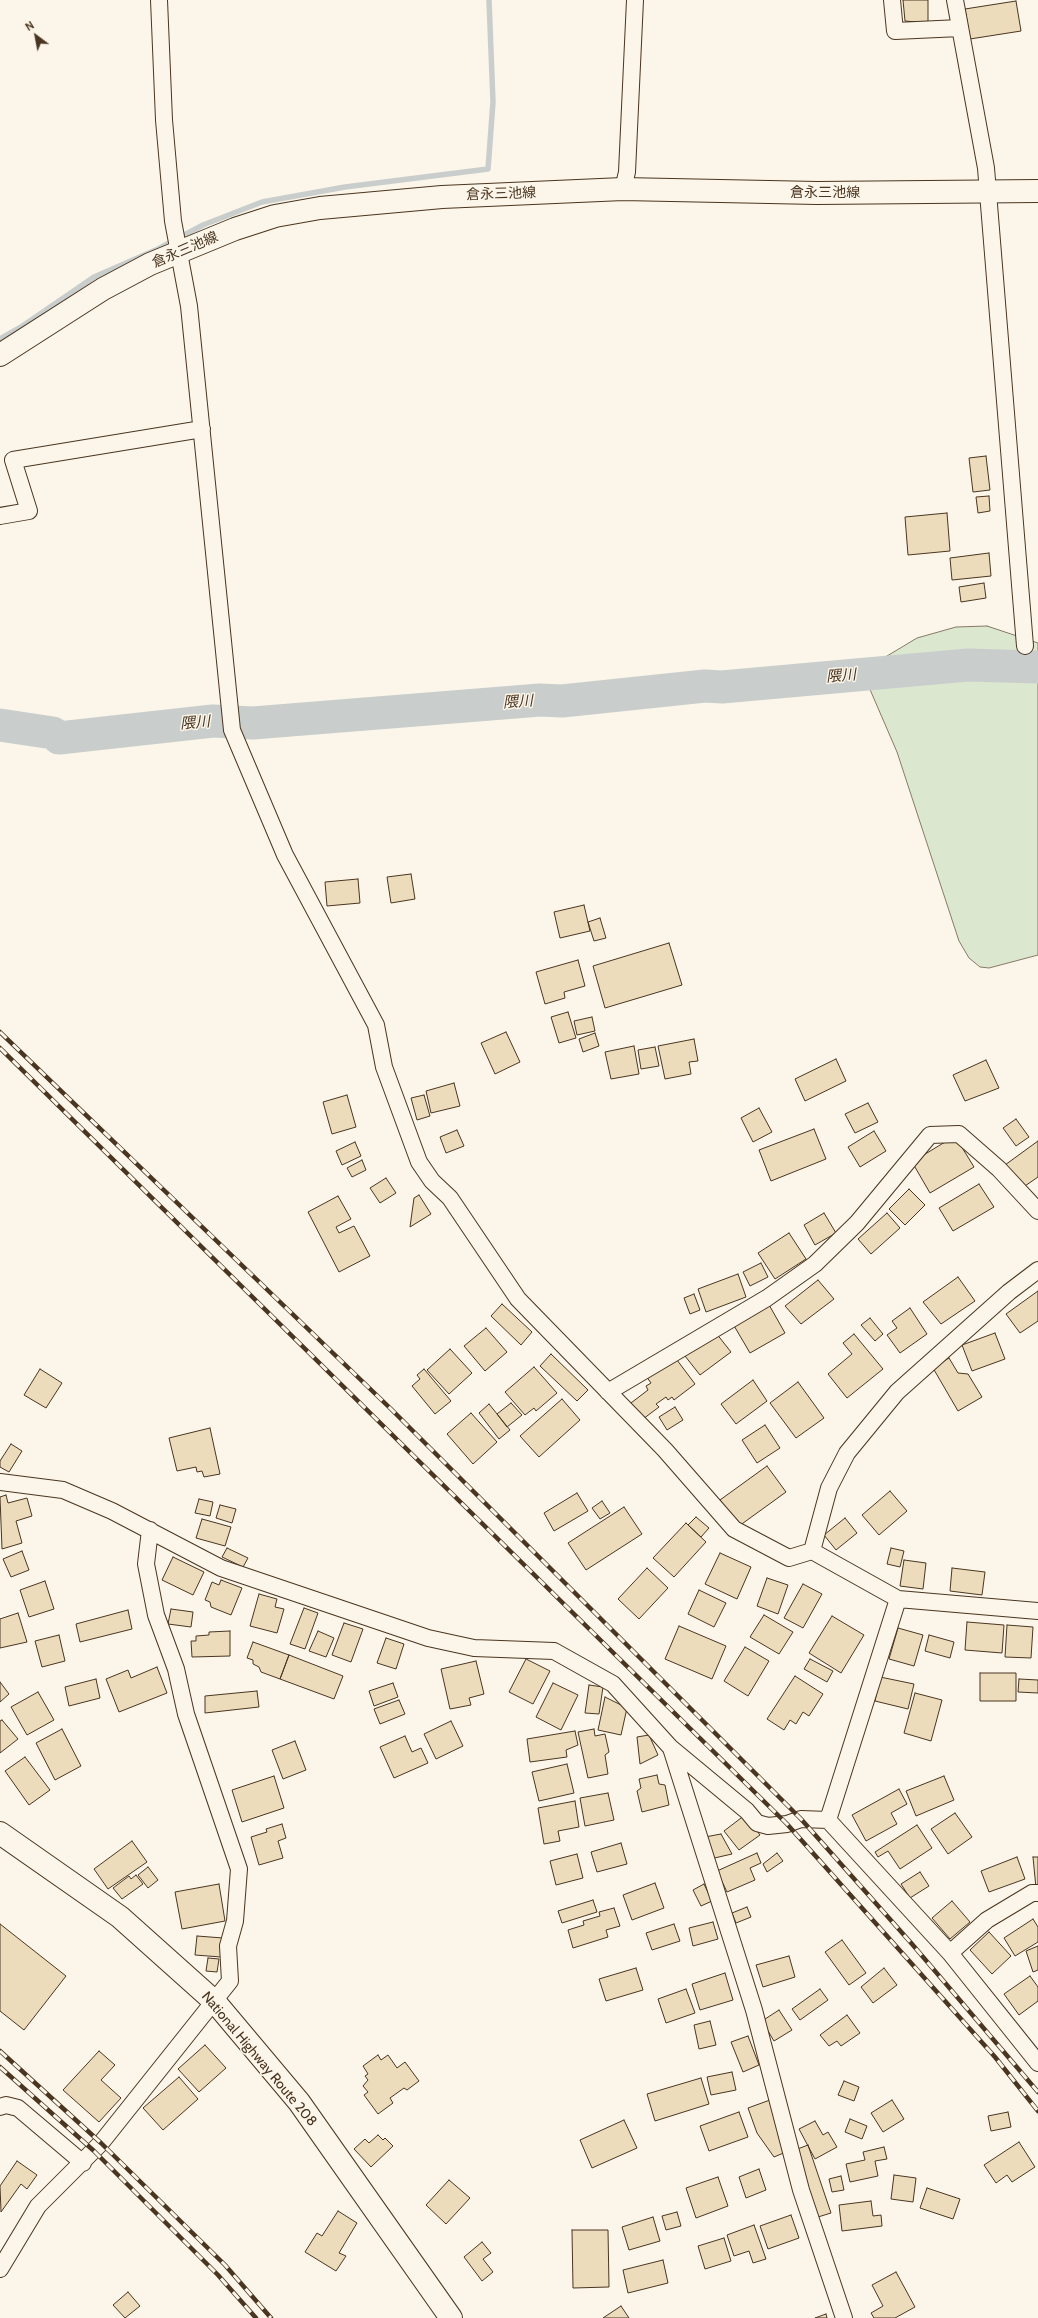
<!DOCTYPE html>
<meta charset="utf-8">
<style>
body{margin:0}
#map{position:relative;width:1038px;height:2318px;overflow:hidden;background:#fbf6e9;font-family:Cabin,sans-serif}
canvas{display:block}
.north{position:absolute;left:16px;top:16px;width:40px;height:40px;-webkit-text-stroke:3px #fbf6e9;paint-order:stroke;rotate:328deg;font-size:11px;font-weight:700;line-height:16px;text-align:center;color:#4a3520}
.north::after{content:'';display:block;margin:auto;width:14px;height:18px;background:#4a3520;clip-path:polygon(50% 0,100% 100%,50% 72%,0 100%)}
</style>
<div id="map">
<canvas width="1038" height="2318"></canvas>
<div class="north">N</div>
</div>
<script>
const c = document.querySelector('canvas').getContext('2d');
c.lineJoin = 'round';
function fill(path, color) { c.fillStyle = color; c.fill(path, 'evenodd'); }
const poly = rows => new Path2D(rows.map(r => 'M' + r).join(''));
function trace(path, color, width, dash) { c.strokeStyle = color; c.lineWidth = width; c.lineCap = dash ? 'butt' : 'round'; c.setLineDash(dash || []); c.stroke(path); }
function label(font, color, halo, rows, align = 'center') {
  c.font = font + ' Cabin,"Noto Sans JP",sans-serif'; c.lineWidth = 3; c.setLineDash([]); c.textBaseline = 'middle'; c.strokeStyle = halo; c.fillStyle = color; for (const [text, x, y, turn = 0] of rows) {
    c.save(); c.translate(x, y); c.rotate((+turn || 0) * Math.PI / 180); c.textAlign = isNaN(turn) ? turn : align; if (halo) c.strokeText(text, 0, 0); c.fillText(text, 0, 0); c.restore();
  }
}
const green = poly([
 [987,626,1038,643,1038,955,989,968,980,967,969,958,959,941,897,752,862,671,917,638,956,627,987,626]
]);
const stream = poly([
 [0,339,21,327,94,277,158,249,203,225,262,202,345,187,488,169,493,102,489,0]
]);
const river = poly([
 [0,725,53,733,59,738,213,721,253,723,540,700,562,701,705,686,722,687,968,665,1038,667]
]);
const building = poly([
 [903,0,928,0,928,23,905,21,903,0],
 [1016,1,1021,31,970,39,965,9,1016,1],
 [986,456,990,490,973,492,969,458,986,456],
 [989,496,990,511,978,513,976,497,989,496],
 [947,513,950,551,908,555,905,517,947,513],
 [989,553,991,576,952,580,950,558,989,553],
 [984,583,986,598,961,602,959,587,984,583],
 [411,874,415,899,391,903,387,877,411,874],
 [358,879,360,903,327,906,325,882,358,879],
 [584,905,590,931,560,938,554,912,584,905],
 [600,918,606,938,594,941,588,922,600,918],
 [669,943,682,985,605,1008,593,966,669,943],
 [578,960,585,986,564,992,565,998,545,1004,536,972,578,960],
 [568,1012,576,1038,559,1043,551,1017,568,1012],
 [592,1017,595,1031,577,1035,574,1021,592,1017],
 [506,1032,520,1062,495,1074,481,1043,506,1032],
 [595,1033,599,1046,583,1052,579,1039,595,1033],
 [694,1039,698,1061,689,1062,691,1074,665,1079,658,1046,694,1039],
 [634,1046,639,1074,611,1079,605,1052,634,1046],
 [655,1047,659,1066,641,1069,638,1050,655,1047],
 [836,1059,846,1081,805,1101,795,1079,836,1059],
 [986,1060,999,1088,965,1101,953,1075,986,1060],
 [454,1083,460,1106,431,1113,426,1091,454,1083],
 [347,1095,356,1127,332,1134,323,1102,347,1095],
 [424,1095,430,1116,417,1120,411,1098,424,1095],
 [868,1103,878,1122,855,1133,845,1114,868,1103],
 [759,1108,772,1132,753,1142,741,1118,759,1108],
 [1016,1119,1029,1137,1016,1146,1003,1128,1016,1119],
 [814,1129,826,1159,771,1181,759,1150,814,1129],
 [457,1130,464,1146,446,1153,440,1137,457,1130],
 [874,1131,886,1151,860,1167,848,1147,874,1131],
 [955,1136,974,1167,930,1193,912,1162,955,1136],
 [1038,1141,1038,1177,1022,1188,1005,1165,1038,1141],
 [355,1142,361,1156,342,1165,336,1151,355,1142],
 [362,1160,366,1170,352,1177,347,1168,362,1160],
 [386,1178,396,1193,380,1203,370,1188,386,1178],
 [979,1184,994,1207,953,1231,939,1208,979,1184],
 [909,1189,925,1205,905,1225,889,1209,909,1189],
 [419,1195,431,1214,410,1227,414,1198,419,1195],
 [338,1196,351,1219,336,1227,339,1233,354,1226,370,1256,339,1272,308,1212,338,1196],
 [824,1213,836,1233,815,1245,804,1225,824,1213],
 [887,1213,900,1228,871,1254,858,1239,887,1213],
 [789,1233,806,1259,775,1279,758,1253,789,1233],
 [761,1263,768,1277,750,1286,743,1272,761,1263],
 [738,1274,746,1297,706,1312,698,1289,738,1274],
 [958,1277,975,1301,941,1324,923,1302,958,1277],
 [818,1280,834,1299,801,1324,785,1306,818,1280],
 [1038,1291,1038,1321,1020,1333,1006,1314,1038,1291],
 [694,1294,700,1310,690,1314,684,1298,694,1294],
 [768,1303,785,1333,750,1353,733,1324,768,1303],
 [502,1304,532,1332,521,1345,491,1316,502,1304],
 [910,1308,927,1334,900,1353,887,1335,897,1328,892,1321,910,1308],
 [870,1318,883,1334,875,1341,861,1325,870,1318],
 [486,1328,507,1352,485,1371,464,1346,486,1328],
 [716,1333,731,1352,700,1375,685,1356,716,1333],
 [995,1333,1005,1359,972,1371,962,1345,995,1333],
 [854,1334,883,1369,847,1398,828,1374,852,1354,843,1343,854,1334],
 [450,1349,472,1373,449,1394,427,1370,450,1349],
 [551,1354,588,1390,577,1401,540,1366,551,1354],
 [674,1356,695,1384,674,1400,672,1397,668,1400,666,1397,656,1404,659,1407,639,1422,627,1406,648,1390,646,1386,651,1383,646,1376,674,1356],
 [949,1358,958,1373,968,1374,982,1397,958,1411,933,1368,949,1358],
 [534,1367,557,1393,536,1411,534,1408,525,1415,505,1392,534,1367],
 [40,1369,62,1383,46,1408,24,1395,40,1369],
 [424,1369,451,1401,435,1414,412,1386,420,1379,417,1375,424,1369],
 [753,1380,767,1401,736,1424,721,1404,753,1380],
 [798,1382,824,1418,796,1438,770,1403,798,1382],
 [562,1399,580,1420,539,1457,520,1436,562,1399],
 [511,1403,522,1415,507,1427,497,1414,511,1403],
 [489,1404,510,1430,499,1439,479,1413,489,1404],
 [675,1407,683,1420,667,1430,659,1417,675,1407],
 [471,1413,497,1442,473,1464,447,1434,471,1413],
 [765,1425,780,1448,757,1463,742,1440,765,1425],
 [210,1428,220,1474,204,1477,202,1471,197,1472,196,1467,177,1471,169,1438,210,1428],
 [11,1444,22,1451,9,1472,0,1467,0,1461,11,1444],
 [767,1466,786,1492,739,1526,720,1500,767,1466],
 [890,1491,907,1511,879,1535,862,1515,890,1491],
 [577,1493,588,1511,554,1531,544,1513,577,1493],
 [6,1495,8,1503,27,1498,32,1516,16,1521,22,1543,2,1549,0,1497,6,1495],
 [199,1499,213,1502,210,1516,195,1513,199,1499],
 [602,1501,610,1513,600,1519,592,1508,602,1501],
 [220,1505,236,1509,232,1523,216,1518,220,1505],
 [624,1507,642,1534,586,1570,568,1543,624,1507],
 [696,1517,709,1528,701,1537,688,1525,696,1517],
 [845,1518,857,1533,836,1550,824,1535,845,1518],
 [202,1519,231,1527,225,1546,196,1538,202,1519],
 [686,1523,706,1542,674,1577,653,1558,686,1523],
 [227,1548,248,1558,243,1567,222,1557,227,1548],
 [891,1548,904,1551,900,1567,887,1564,891,1548],
 [22,1551,29,1570,11,1577,3,1559,22,1551],
 [720,1553,751,1567,737,1599,705,1584,720,1553],
 [173,1557,204,1572,193,1595,162,1580,173,1557],
 [904,1560,926,1563,923,1589,900,1586,904,1560],
 [647,1568,668,1588,639,1619,618,1599,647,1568],
 [952,1568,985,1572,982,1595,950,1591,952,1568],
 [767,1578,788,1585,778,1614,757,1606,767,1578],
 [221,1580,242,1588,231,1615,211,1607,210,1602,205,1600,212,1582,219,1585,221,1580],
 [45,1581,54,1609,29,1617,20,1590,45,1581],
 [803,1584,822,1594,803,1628,784,1618,803,1584],
 [699,1590,726,1603,714,1627,688,1614,699,1590],
 [259,1594,277,1599,275,1607,284,1609,277,1633,250,1626,259,1594],
 [304,1608,318,1613,305,1649,290,1644,304,1608],
 [171,1609,193,1612,191,1627,168,1624,171,1609],
 [128,1610,132,1629,80,1642,76,1624,128,1610],
 [18,1613,27,1642,0,1648,0,1619,18,1613],
 [764,1615,793,1632,779,1654,750,1637,764,1615],
 [832,1616,864,1635,841,1673,809,1653,832,1616],
 [967,1622,1004,1625,1002,1653,965,1650,967,1622],
 [344,1623,363,1629,351,1662,332,1655,344,1623],
 [1007,1625,1033,1627,1031,1658,1005,1657,1007,1625],
 [679,1626,726,1646,712,1679,665,1659,679,1626],
 [898,1628,923,1635,914,1666,889,1659,898,1628],
 [230,1631,230,1656,192,1657,191,1641,196,1641,196,1636,209,1635,209,1632,230,1631],
 [318,1631,334,1638,326,1657,309,1651,318,1631],
 [59,1635,65,1661,42,1667,35,1641,59,1635],
 [929,1635,954,1642,950,1658,925,1651,929,1635],
 [386,1638,404,1644,396,1669,377,1663,386,1638],
 [253,1642,289,1655,280,1679,261,1672,259,1667,253,1664,253,1660,247,1658,253,1642],
 [745,1647,769,1661,748,1696,724,1681,745,1647],
 [289,1655,343,1676,334,1699,280,1679,289,1655],
 [526,1659,550,1671,533,1704,509,1692,526,1659],
 [810,1659,833,1671,827,1682,804,1669,810,1659],
 [476,1661,484,1694,469,1698,471,1705,450,1709,441,1669,476,1661],
 [157,1667,167,1693,119,1712,106,1679,128,1670,131,1678,157,1667],
 [980,1673,1016,1673,1016,1701,980,1701,980,1673],
 [795,1676,823,1694,809,1716,803,1712,796,1724,790,1720,784,1730,767,1719,795,1676],
 [880,1677,914,1684,908,1709,875,1701,880,1677],
 [96,1679,100,1698,69,1706,65,1687,96,1679],
 [1019,1679,1038,1680,1038,1693,1018,1692,1019,1679],
 [0,1682,9,1694,0,1702,0,1682],
 [393,1683,398,1697,374,1706,369,1691,393,1683],
 [553,1683,578,1695,561,1730,536,1717,553,1683],
 [589,1685,603,1687,599,1714,585,1713,589,1685],
 [257,1691,259,1707,205,1713,205,1696,257,1691],
 [38,1692,54,1720,27,1735,11,1707,38,1692],
 [915,1693,942,1700,931,1741,904,1733,915,1693],
 [605,1697,627,1708,621,1735,598,1730,605,1697],
 [399,1700,405,1714,380,1724,374,1709,399,1700],
 [2,1720,18,1739,0,1753,0,1721,2,1720],
 [451,1721,463,1746,436,1759,424,1734,451,1721],
 [62,1729,81,1766,55,1780,36,1743,62,1729],
 [594,1729,595,1736,605,1734,609,1752,605,1755,608,1774,588,1778,578,1732,594,1729],
 [575,1731,578,1745,566,1750,567,1757,530,1762,527,1739,575,1731],
 [649,1735,658,1755,640,1764,637,1737,649,1735],
 [405,1736,412,1752,421,1748,428,1763,394,1778,380,1747,405,1736],
 [295,1741,306,1770,283,1779,272,1750,295,1741],
 [25,1757,50,1790,29,1805,5,1771,25,1757],
 [567,1764,574,1793,539,1801,532,1772,567,1764],
 [657,1775,659,1784,665,1785,669,1805,642,1812,637,1791,641,1788,639,1779,657,1775],
 [274,1776,284,1808,242,1822,232,1790,274,1776],
 [944,1776,954,1800,916,1816,906,1791,944,1776],
 [899,1789,907,1804,891,1813,897,1824,866,1841,852,1815,899,1789],
 [608,1793,614,1820,585,1826,580,1798,608,1793],
 [575,1801,579,1827,558,1831,560,1841,544,1844,538,1808,575,1801],
 [955,1813,972,1837,948,1854,931,1829,955,1813],
 [745,1815,760,1835,739,1850,724,1831,745,1815],
 [282,1824,286,1838,278,1841,283,1858,259,1865,251,1837,267,1832,266,1829,282,1824],
 [917,1825,932,1848,900,1869,888,1851,878,1857,875,1852,917,1825],
 [721,1834,732,1854,710,1859,705,1837,721,1834],
 [132,1841,147,1862,108,1889,94,1869,132,1841],
 [621,1843,627,1864,597,1872,591,1852,621,1843],
 [757,1853,761,1863,750,1868,755,1880,727,1892,717,1871,757,1853],
 [777,1853,783,1861,767,1872,763,1864,777,1853],
 [577,1854,583,1878,556,1885,550,1861,577,1854],
 [1017,1857,1025,1879,989,1892,981,1871,1017,1857],
 [1033,1857,1038,1857,1038,1888,1036,1888,1033,1857],
 [148,1867,158,1880,148,1888,138,1875,148,1867],
 [920,1872,929,1886,910,1898,901,1884,920,1872],
 [136,1875,143,1884,122,1899,113,1888,129,1876,131,1879,136,1875],
 [655,1883,664,1908,632,1920,623,1895,655,1883],
 [219,1884,225,1921,182,1929,175,1892,219,1884],
 [704,1884,712,1901,701,1906,693,1890,704,1884],
 [593,1900,597,1912,562,1923,558,1911,593,1900],
 [952,1901,970,1922,950,1939,932,1918,952,1901],
 [747,1907,751,1917,736,1923,732,1913,747,1907],
 [614,1908,620,1926,606,1930,608,1937,573,1948,568,1930,584,1925,583,1921,600,1916,599,1912,614,1908],
 [1033,1919,1038,1927,1038,1942,1015,1956,1004,1938,1033,1919],
 [713,1922,718,1939,693,1946,689,1928,713,1922],
 [0,1924,66,1976,24,2030,0,2011,0,1924],
 [674,1924,680,1941,652,1950,646,1933,674,1924],
 [989,1932,1011,1956,992,1974,970,1950,989,1932],
 [197,1936,223,1938,221,1957,195,1955,197,1936],
 [842,1940,866,1973,849,1985,825,1952,842,1940],
 [1038,1946,1038,1970,1033,1972,1026,1951,1038,1946],
 [789,1956,795,1977,763,1987,756,1965,789,1956],
 [208,1958,219,1959,217,1972,206,1971,208,1958],
 [636,1968,643,1990,606,2001,599,1979,636,1968],
 [884,1968,897,1985,873,2003,861,1987,884,1968],
 [725,1973,733,2000,700,2010,692,1984,725,1973],
 [1030,1976,1038,1987,1038,2001,1019,2015,1004,1994,1030,1976],
 [686,1989,695,2013,666,2023,658,1999,686,1989],
 [820,1989,828,2000,800,2020,792,2009,820,1989],
 [779,2010,792,2030,774,2041,762,2021,779,2010],
 [847,2015,860,2033,841,2046,837,2041,829,2046,820,2035,847,2015],
 [710,2021,716,2045,699,2049,694,2025,710,2021],
 [748,2036,759,2065,743,2072,731,2042,748,2036],
 [205,2045,226,2068,199,2092,178,2069,205,2045],
 [99,2051,115,2065,101,2080,121,2098,99,2122,63,2090,99,2051],
 [378,2055,381,2060,388,2055,397,2068,405,2062,419,2081,407,2090,404,2088,390,2098,393,2103,378,2114,364,2095,368,2092,363,2086,368,2080,365,2076,368,2074,363,2066,378,2055],
 [732,2072,736,2090,711,2095,707,2077,732,2072],
 [179,2077,198,2099,163,2130,143,2108,179,2077],
 [701,2078,709,2104,655,2121,647,2094,701,2078],
 [844,2081,859,2087,854,2101,838,2095,844,2081],
 [770,2100,786,2152,774,2157,757,2133,748,2108,770,2100],
 [892,2100,904,2119,883,2132,871,2113,892,2100],
 [739,2112,748,2137,709,2151,700,2126,739,2112],
 [1008,2112,1011,2127,991,2131,988,2116,1008,2112],
 [850,2119,867,2126,862,2139,845,2132,850,2119],
 [624,2120,637,2148,592,2168,580,2140,624,2120],
 [815,2121,823,2135,828,2132,837,2147,815,2159,799,2129,815,2121],
 [378,2135,383,2140,385,2138,393,2146,371,2167,354,2149,365,2139,369,2143,378,2135],
 [1019,2142,1035,2167,1012,2182,1007,2175,996,2183,984,2165,1019,2142],
 [808,2145,831,2213,818,2217,795,2150,808,2145],
 [884,2147,887,2159,875,2161,878,2176,850,2182,846,2164,865,2160,863,2152,884,2147],
 [17,2161,37,2175,27,2189,21,2184,1,2212,0,2186,17,2161],
 [759,2169,766,2190,746,2198,739,2177,759,2169],
 [894,2175,916,2178,913,2202,891,2199,894,2175],
 [841,2176,844,2190,832,2192,829,2179,841,2176],
 [718,2177,728,2206,696,2218,686,2188,718,2177],
 [449,2180,470,2198,446,2224,426,2205,449,2180],
 [927,2188,960,2199,953,2219,920,2208,927,2188],
 [871,2201,873,2216,881,2215,882,2226,842,2231,839,2205,871,2201],
 [338,2211,357,2223,339,2253,346,2256,336,2271,305,2252,317,2233,322,2236,338,2211],
 [677,2212,681,2226,666,2230,662,2216,677,2212],
 [791,2215,799,2238,768,2249,760,2226,791,2215],
 [653,2217,660,2241,629,2250,622,2227,653,2217],
 [754,2225,766,2259,753,2263,749,2251,734,2256,727,2235,754,2225],
 [572,2230,608,2230,609,2287,573,2288,572,2230],
 [724,2238,731,2261,705,2269,698,2246,724,2238],
 [482,2242,491,2253,483,2259,493,2272,482,2281,464,2257,482,2242],
 [663,2260,668,2283,628,2293,623,2270,663,2260],
 [896,2272,915,2307,895,2318,874,2318,871,2313,883,2306,872,2285,896,2272],
 [128,2292,140,2306,125,2318,113,2305,128,2292],
 [621,2306,629,2318,603,2318,621,2306],
 [826,2314,827,2318,815,2318,826,2314]
]);
const street = poly([
 [159,0,164,120,173,221,189,306,232,730,285,855,376,1025,384,1067,419,1162,432,1181,450,1198,518,1299,665,1450,734,1529,789,1558,812,1551,898,1599,1038,1611],
 [892,0,895,31,960,28],
 [955,0,986,168,1025,646],
 [623,189,627,172,635,0],
 [0,516,29,511,13,460,202,429],
 [608,1392,767,1298,815,1264,857,1223,930,1135,959,1134,999,1169,1038,1211],
 [0,1482,63,1490,112,1511,221,1568,428,1638,474,1648,554,1651,613,1684,671,1748,747,1811,757,1823,768,1826,787,1824,801,1819,828,1820,950,1953,1038,2063],
 [812,1551,829,1488,847,1453,897,1392,1009,1292,1038,1270],
 [671,1748,754,2010,801,2190,844,2318],
 [828,1820,898,1599],
 [950,1953,987,1920,1032,1893,1038,1893],
 [0,2107,6,2105,18,2108,83,2163],
 [0,2269,38,2206,101,2143,230,1981,228,1946,235,1921,239,1869,186,1714,176,1669,156,1615,146,1564,150,1530]
]);
const secondary = poly([
 [0,355,103,289,150,264,235,229,275,216,320,208,442,197,623,189,817,193,1038,191]
]);
const highway = poly([
 [0,1833,120,1917,215,2002,299,2102,451,2318]
]);
const rail = poly([
 [0,1032,391,1409,801,1819,912,1944,1038,2092],
 [0,1048,787,1824,995,2057,1038,2111],
 [0,2051,101,2143,225,2265,271,2318],
 [0,2067,94,2151,218,2275,256,2318]
]);
const streetNames = [
 ["倉永三池線",825,193],
 ["倉永三池線",501,194,-2],
 ["倉永三池線",185,250,-23],
 ["National Highway Route 208",259,2059,50]
];
const waterNames = [
 ["隈川",841,676,-5],
 ["隈川",518,702,-4],
 ["隈川",195,723,-5]
];
fill(green, '#dce7d0');
trace(green, '#887966', 1);
trace(stream, '#c9cecd', 5.5);
trace(river, '#c9cecd', 33);
fill(building, '#ecdcbc');
trace(building, '#4a3520', 1);
trace(street, '#4a3520', 18);
trace(secondary, '#4a3520', 24);
trace(highway, '#4a3520', 24);
trace(street, '#fbf6e9', 16);
trace(secondary, '#fbf6e9', 22);
trace(highway, '#fbf6e9', 22);
trace(rail, '#4a3520', 4.5);
trace(rail, '#fbf6e9', 3, [9]);
label('14px', '#4a3520', '#fbf6e9', streetNames);
label('italic 15px', '#4a3520', '#fbf6e9', waterNames);
</script>
